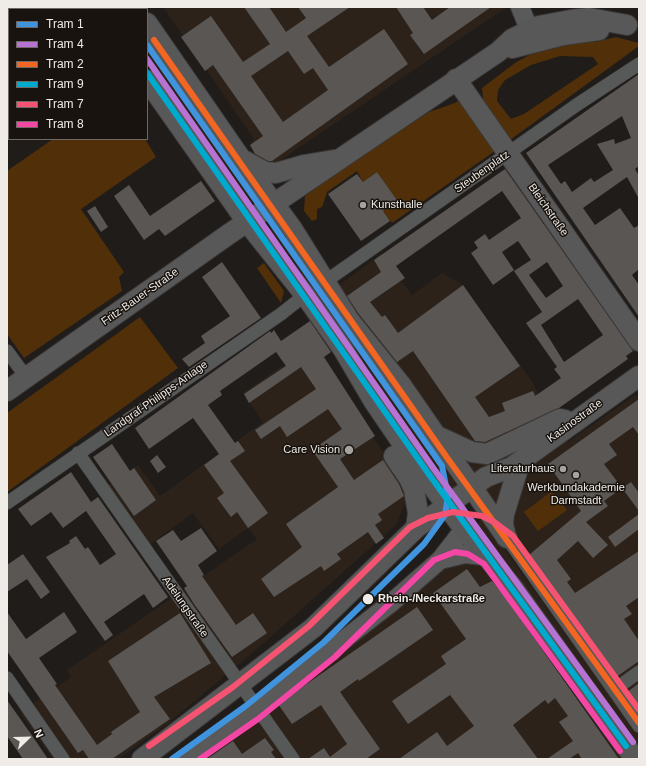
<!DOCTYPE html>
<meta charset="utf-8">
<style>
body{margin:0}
#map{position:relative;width:646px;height:766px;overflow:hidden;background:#1f1c1a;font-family:Helvetica,sans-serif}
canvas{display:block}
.frame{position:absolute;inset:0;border:8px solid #efebe7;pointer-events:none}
.legend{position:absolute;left:8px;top:8px;width:140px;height:132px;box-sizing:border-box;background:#18130e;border:1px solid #6e6965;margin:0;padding:5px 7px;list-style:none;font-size:12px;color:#efebe7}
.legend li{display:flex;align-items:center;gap:8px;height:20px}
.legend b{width:20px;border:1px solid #6e6965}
.north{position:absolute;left:8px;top:718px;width:40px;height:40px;-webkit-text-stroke:3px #18130e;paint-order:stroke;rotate:67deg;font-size:11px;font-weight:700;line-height:16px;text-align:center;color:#efebe7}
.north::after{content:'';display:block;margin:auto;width:14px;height:18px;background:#efebe7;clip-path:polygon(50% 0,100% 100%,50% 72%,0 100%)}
</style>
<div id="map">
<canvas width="646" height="766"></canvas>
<div class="frame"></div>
<ul class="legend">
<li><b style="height:5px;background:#4094de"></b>Tram 1</li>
<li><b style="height:5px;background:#b673d3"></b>Tram 4</li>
<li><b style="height:5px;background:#f26522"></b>Tram 2</li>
<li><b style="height:5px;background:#00a9ce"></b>Tram 9</li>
<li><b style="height:5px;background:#f65372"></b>Tram 7</li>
<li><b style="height:5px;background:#f346a5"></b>Tram 8</li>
</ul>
<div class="north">N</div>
</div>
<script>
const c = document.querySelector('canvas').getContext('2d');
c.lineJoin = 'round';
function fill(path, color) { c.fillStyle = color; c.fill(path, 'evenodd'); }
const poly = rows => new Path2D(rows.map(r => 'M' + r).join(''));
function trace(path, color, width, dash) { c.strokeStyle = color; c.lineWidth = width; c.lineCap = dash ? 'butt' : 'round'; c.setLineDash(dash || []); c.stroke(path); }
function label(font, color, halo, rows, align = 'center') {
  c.font = font + ' Helvetica,sans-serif'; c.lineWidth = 3; c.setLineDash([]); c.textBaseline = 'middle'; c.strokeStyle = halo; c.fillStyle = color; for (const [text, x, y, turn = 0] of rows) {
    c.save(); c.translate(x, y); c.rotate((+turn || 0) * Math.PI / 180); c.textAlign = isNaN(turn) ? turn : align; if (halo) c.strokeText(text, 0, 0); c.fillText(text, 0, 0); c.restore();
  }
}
const built = poly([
 [163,7,507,7,269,168,251,143,254,139],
 [147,36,259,197,254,201,247,202,239,195,147,63],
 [278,224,373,364,453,475,456,487,454,491,439,483,430,471,434,467,266,232,271,225],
 [381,254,412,295,442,273,463,285,531,380,552,419,568,442,635,395,639,397,639,721,334,289],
 [314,344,334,379,410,492,396,525,257,649,166,725,118,759,53,759,20,713,71,677,67,670,257,539,248,528,219,549,193,513,144,549,103,489,138,465,160,496,263,422,243,393],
 [482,518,639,735,639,756,481,537,477,525],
 [474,554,635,759,187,759,419,579]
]);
const green = poly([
 [616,37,639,43,639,46,510,140,484,105,482,88,515,63,531,54,571,43,588,41,595,42],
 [560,56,593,57,598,64,524,114,511,119,497,101,498,90,505,80,531,65],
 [459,100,495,151,392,223,383,211,397,200,377,172,363,182,357,171,327,192,322,207,317,209,317,219,312,221,304,211,305,196,328,178,429,112,455,103],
 [53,139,145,139,156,157,81,209,124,272,119,277,122,291,24,358,7,334,7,171],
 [264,263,284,291,281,303,257,268],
 [140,317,178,368,7,492,7,413],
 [552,491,567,510,538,531,524,512]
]);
const building = poly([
 [244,7,269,7,286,32,306,18,298,7,350,7,307,36,329,67,384,29,408,64,272,161,268,161,255,154,250,145,263,136,213,65,205,71,181,37,211,16,243,62,270,44],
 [288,51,304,74,313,68,328,90,283,122,251,76],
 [396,7,423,7,432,20,450,7,491,7,424,54,410,35,413,33],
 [639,74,639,166,635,169,639,176,639,199,627,177,583,208,595,225,620,208,634,228,639,225,639,269,632,275,639,285,639,317,526,153],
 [622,116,631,138,615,144,614,139,597,144,613,170,594,182,591,178,572,192,565,181,561,184,548,165],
 [505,169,633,351,626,356,628,359,559,408,485,442,475,441,413,351,397,362,358,313,347,296,381,272,374,260],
 [502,191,521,218,489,240,485,234,474,242,478,248,471,253,493,285,514,270,502,252,518,241,531,260,514,271,542,312,526,323,557,367,554,369,561,378,535,396,533,391,502,403,505,411,489,417,475,397,520,366,463,285,398,333,385,315,382,317,370,302,405,278,396,266],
 [547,262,563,286,546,298,529,275],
 [578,299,603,335,564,362,541,325],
 [377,172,397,200,383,211,390,221,361,241,328,194,357,174,363,182],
 [201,181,215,201,165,236,159,229,144,240,114,196,129,185,150,216],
 [95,206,108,227,101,232,87,211],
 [222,262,261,318,189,367,182,359,205,343,201,336,230,316,202,277],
 [310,321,331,352,324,357,375,436,340,459,354,480,383,460,399,484,404,496,378,514,382,520,375,525,384,538,376,544,368,532,337,554,341,559,324,571,321,566,274,597,261,579,302,547,286,524,338,487,312,450,342,429,328,409,287,437,280,426,261,439,255,430,316,389,301,367,249,403,244,394,286,366,276,352,220,391,222,395,208,405,235,443,238,441,245,451,230,461,268,513,248,528,237,512,231,517,217,498,224,493,204,465,219,454,193,418,149,449,135,428,270,331,271,333,274,330,281,341],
 [639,399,639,435,633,427,609,444,617,455,604,464,622,488,604,501,608,506,586,522,608,545,593,558,578,541,557,560,571,579,567,582,575,593,639,551,639,597,626,606,632,614,624,619,639,641,639,661,615,678,529,555,581,511,548,464],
 [112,444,130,471,134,468,156,500,134,516,93,457],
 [157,455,166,467,158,473,150,461],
 [71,472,91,502,98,497,168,597,153,608,144,594,104,622,113,635,105,641,46,557,70,543,69,541,76,536,85,549,88,547,100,565,116,554,86,511,63,528,51,512,31,526,18,509],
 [631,482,639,493,639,511,622,488],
 [639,514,639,529,615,547,608,537],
 [201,528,217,551,198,565,204,575,202,576,236,625,253,613,267,633,232,657,194,604,184,588,187,586,156,541,173,530,181,541],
 [23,554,50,592,41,599,27,579,7,592,7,565],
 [467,569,480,587,492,581,503,594,619,759,582,759,578,753,569,759,547,759,573,741,559,722,568,716,555,698,548,704,545,700,513,725,538,759,399,759,437,732,447,746,474,726,450,695,408,724,392,701,446,664,441,656,466,639,433,593],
 [417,607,433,630,359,681,358,679,340,692,380,749,366,759,308,759,324,748,330,757,347,744,321,705,292,724,278,704],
 [7,612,26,639,64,612,77,632,39,658,57,684,55,685,97,745,112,734,111,732,140,712,108,661,180,613,211,663,154,697,170,719,112,759,89,759,83,750,78,753,7,651],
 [639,683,639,712,626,693],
 [7,700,33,737,48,759,23,759,7,736],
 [265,738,274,750,271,752,276,759,207,759,233,741,242,754]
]);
const street = poly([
 [326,281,578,104,639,64],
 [7,351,27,378],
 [78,453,293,759],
 [7,503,281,314,305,295],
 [507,538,639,726],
 [7,678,63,759],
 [614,690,639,672]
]);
const secondary = poly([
 [520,7,529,29,537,41],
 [440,560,465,554,483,556,490,560],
 [187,759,256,708,391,603,440,560,464,529]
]);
const primary = poly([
 [96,7,97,9],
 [136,7,137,9],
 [147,23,239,156,293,230,349,320,401,385,507,538],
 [512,48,563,35,599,30],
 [456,79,639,341],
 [147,80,247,222,305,295,343,349,373,400,422,472,464,529,513,588,635,759],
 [245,161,265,172,276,173,304,165,334,160],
 [7,391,229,234,498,52,512,39,539,26,571,20,589,18,627,25],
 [437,436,472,452,487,454,560,419,565,420],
 [394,456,409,478,414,489,418,513,416,528],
 [506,537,503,524,504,514,520,462],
 [142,759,313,628,416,528,486,477,512,467,639,376]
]);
const tram1 = poly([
 [147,45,442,466,448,496,445,515,424,544,324,642,247,705,172,759]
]);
const tram2 = poly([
 [147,59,434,469,633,742]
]);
const tram3 = poly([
 [154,40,448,459,639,723]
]);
const tram4 = poly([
 [147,73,428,473,626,746]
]);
const tram5 = poly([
 [149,746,233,687,309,626,410,527,428,518,453,512,482,516,494,522,513,536,639,710]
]);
const tram6 = poly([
 [200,759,258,719,335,657,434,560,455,552,468,554,484,564,620,751]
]);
const markers = [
 [363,205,4,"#a6a39f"],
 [349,450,5,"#a6a39f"],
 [563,469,4,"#a6a39f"],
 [576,475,4,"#a6a39f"],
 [368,599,6,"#efebe7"]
];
const streetNames = [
 ["Steubenplatz",482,172,-35],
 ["Bleichstraße",548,210,55],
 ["Fritz-Bauer-Straße",140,297,-35],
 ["Landgraf-Philipps-Anlage",156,399,-35],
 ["Kasinostraße",575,421,-36],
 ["Adelungstraße",185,607,55]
];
const poiNames = [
 ["Kunsthalle",371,205,"left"],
 ["Care Vision",340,450],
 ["Literaturhaus",555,469],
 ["Werkbundakademie",576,488,"center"],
 ["Darmstadt",576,501,"center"]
];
const stopNames = [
 ["Rhein-/Neckarstraße",378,599]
];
fill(built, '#2c221a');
fill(green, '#513009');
fill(building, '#595654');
trace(street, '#3b3938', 14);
trace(secondary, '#3b3938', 20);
trace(primary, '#3b3938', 22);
trace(street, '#575858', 13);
trace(secondary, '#5a5a5b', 18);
trace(primary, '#595859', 20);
trace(tram1, '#4094de', 6);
trace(tram2, '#b673d3', 6);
trace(tram3, '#f26522', 6);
trace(tram4, '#00a9ce', 6);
trace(tram5, '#f65372', 6);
trace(tram6, '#f346a5', 6);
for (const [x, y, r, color] of markers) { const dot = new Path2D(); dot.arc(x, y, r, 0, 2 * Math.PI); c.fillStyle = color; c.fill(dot); trace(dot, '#18130e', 1.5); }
label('11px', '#efebe7', '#18130e', streetNames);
label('11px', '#efebe7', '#18130e', poiNames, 'right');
label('bold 11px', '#efebe7', '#18130e', stopNames, 'left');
</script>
